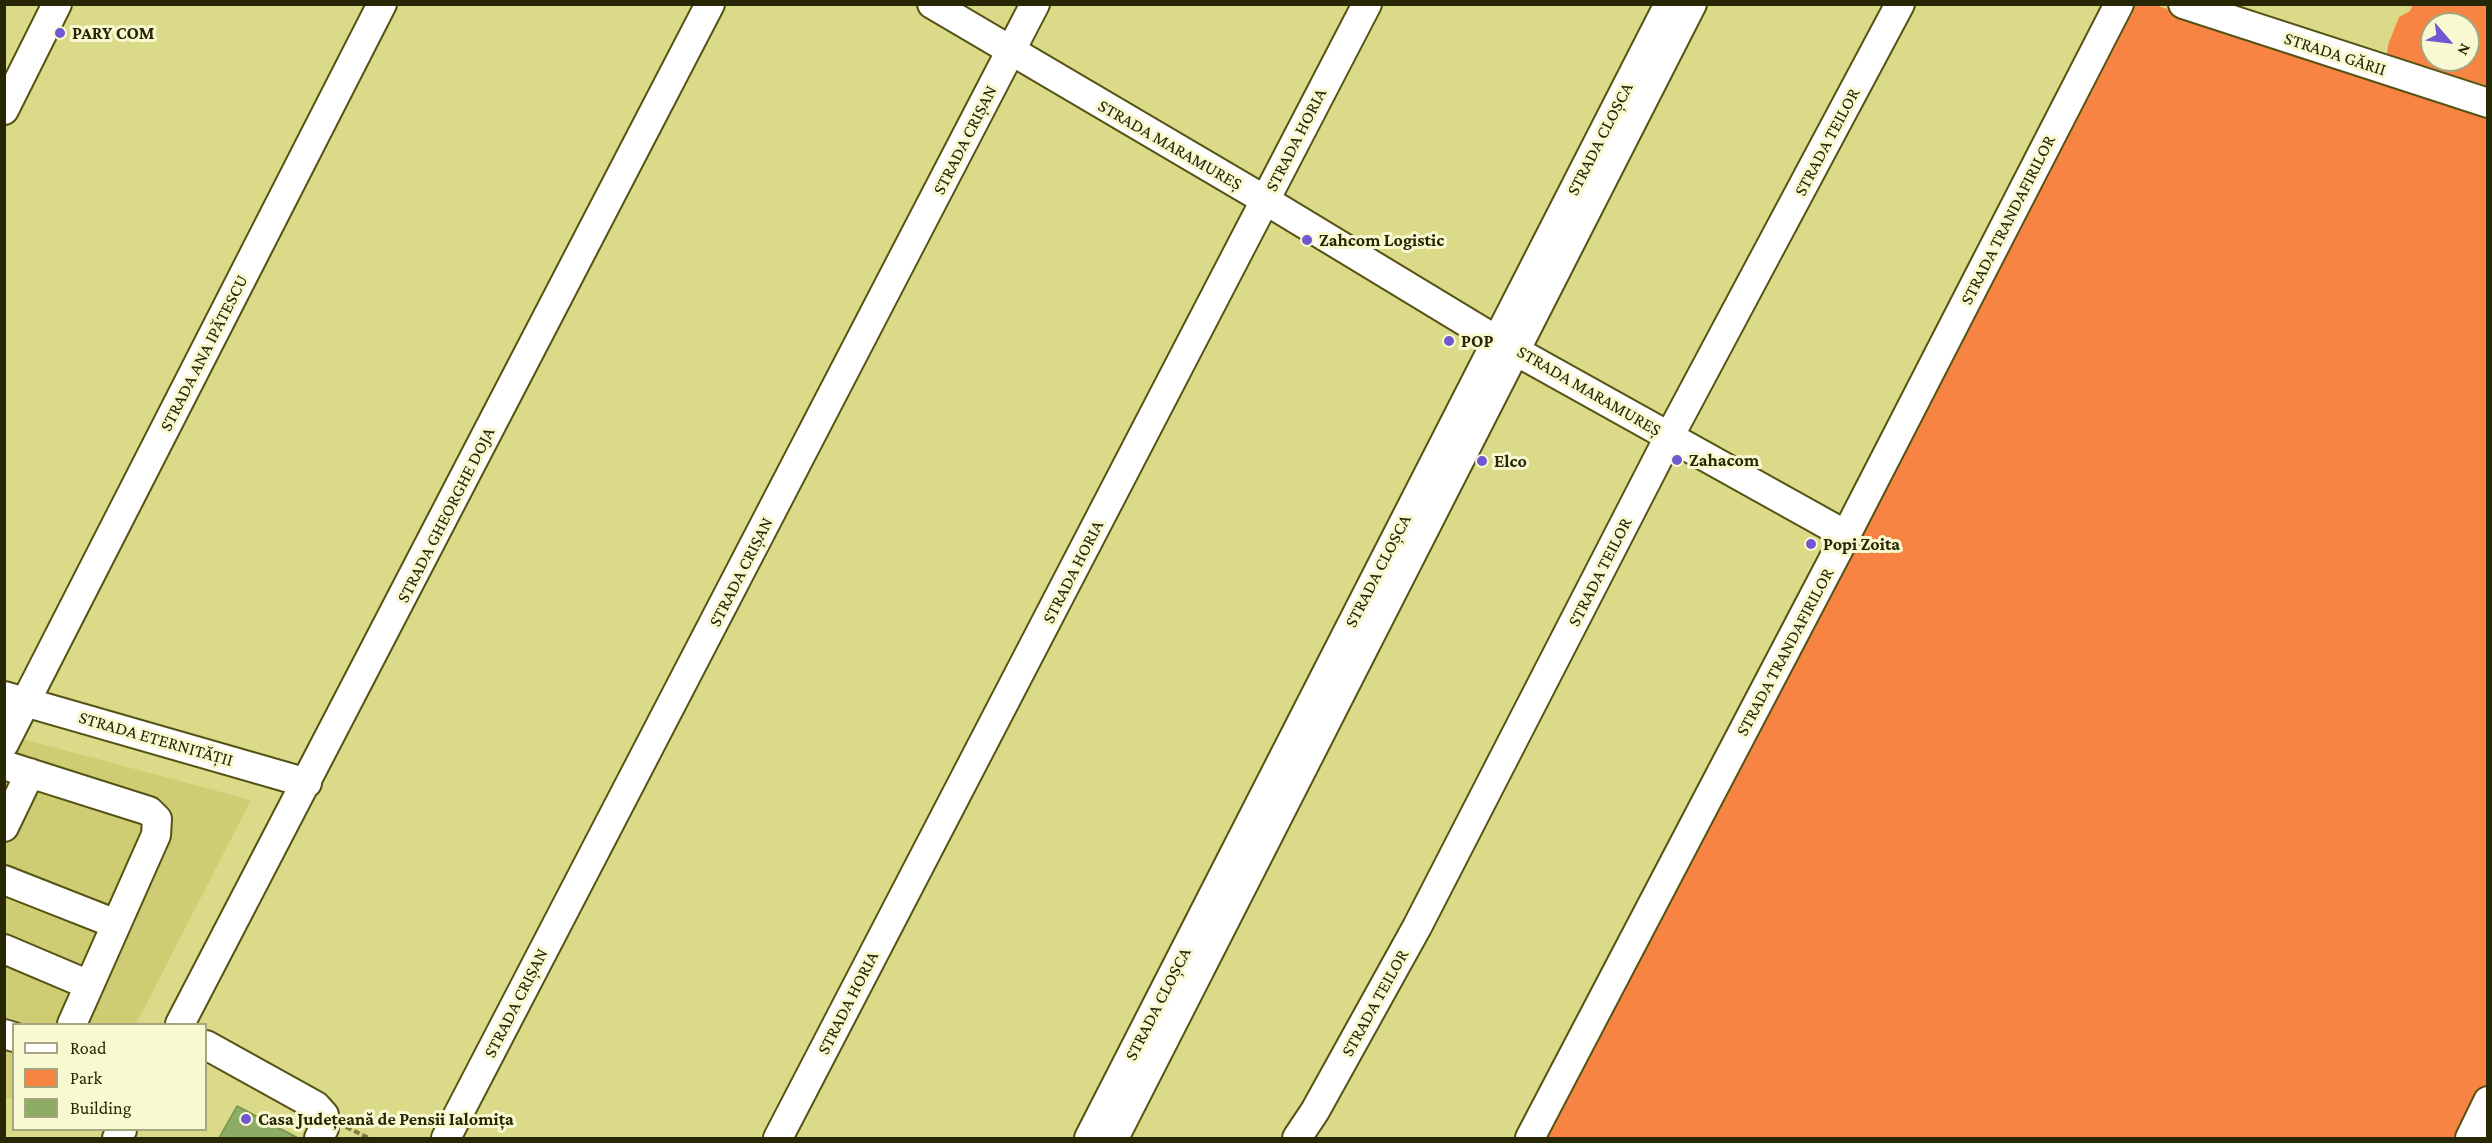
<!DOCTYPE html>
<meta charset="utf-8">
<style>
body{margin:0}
#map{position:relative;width:2492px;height:1143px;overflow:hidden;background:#dbda89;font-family:"Crimson Pro",serif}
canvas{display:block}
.frame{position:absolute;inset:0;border:6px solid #282705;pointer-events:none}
.legend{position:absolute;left:12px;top:1023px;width:195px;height:108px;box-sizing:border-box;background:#f8f9d1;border:2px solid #a5a57f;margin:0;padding:8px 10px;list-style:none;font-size:18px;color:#282705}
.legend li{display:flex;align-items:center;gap:12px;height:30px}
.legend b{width:30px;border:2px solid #a5a57f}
.north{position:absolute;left:2420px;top:12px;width:60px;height:60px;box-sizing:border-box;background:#f8f9d1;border:2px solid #a5a57f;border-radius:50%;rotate:118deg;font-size:16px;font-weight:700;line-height:24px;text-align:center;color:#282705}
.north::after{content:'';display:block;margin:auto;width:21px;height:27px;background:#6f58d1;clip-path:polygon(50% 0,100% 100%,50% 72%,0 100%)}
</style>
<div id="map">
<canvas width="2492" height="1143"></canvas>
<div class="frame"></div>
<ul class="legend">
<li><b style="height:8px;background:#fff"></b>Road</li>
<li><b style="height:16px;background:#f78443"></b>Park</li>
<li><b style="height:16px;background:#8eac65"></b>Building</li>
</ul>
<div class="north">N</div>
</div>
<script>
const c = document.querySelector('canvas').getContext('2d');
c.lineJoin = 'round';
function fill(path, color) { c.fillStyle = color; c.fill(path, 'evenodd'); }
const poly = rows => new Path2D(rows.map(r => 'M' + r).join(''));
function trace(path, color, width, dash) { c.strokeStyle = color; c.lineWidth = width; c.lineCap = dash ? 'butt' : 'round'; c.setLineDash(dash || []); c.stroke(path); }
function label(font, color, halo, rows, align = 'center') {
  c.font = font + ' "Crimson Pro",serif'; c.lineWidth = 6; c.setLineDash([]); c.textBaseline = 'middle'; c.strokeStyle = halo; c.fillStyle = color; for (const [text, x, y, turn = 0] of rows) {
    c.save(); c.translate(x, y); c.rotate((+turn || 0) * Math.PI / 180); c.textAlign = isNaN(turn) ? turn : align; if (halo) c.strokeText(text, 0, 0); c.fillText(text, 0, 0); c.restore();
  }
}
const built = poly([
 [4,734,251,800,136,1024,14,1024,13,1100,4,1097]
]);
const green = poly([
 [2119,5,2155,5,2487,111,2487,1138,1545,1138],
 [2413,5,2487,5,2487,86,2387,55,2388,45,2399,17,2410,11],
 [2432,24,2468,24,2468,60,2432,60]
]);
const building = poly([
 [237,1106,298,1138,219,1138,237,1106]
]);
const path = poly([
 [346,1127,369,1138]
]);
const minor = poly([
 [932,4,1265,200,1496,340,1846,535],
 [2183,4,2488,103],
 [4,110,57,4],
 [4,696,307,783],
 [4,744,382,4],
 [4,765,149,811,157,819,156,835,72,1024],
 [4,827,30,773],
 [4,880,116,924],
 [4,949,89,985],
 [180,1024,710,4],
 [4,1034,14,1037],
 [206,1045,316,1106,324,1115,324,1128,319,1138],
 [117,1138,122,1130],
 [446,1138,1035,4],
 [778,1138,1367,4],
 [1089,1138,1669,4],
 [1114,1138,1692,4],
 [1297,1138,1315,1111,1417,927,1669,437,1900,4],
 [1530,1138,1846,535,2119,4],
 [2470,1138,2488,1101]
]);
const markers = [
 [60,33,6,"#6f58d1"],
 [1307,240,6,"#6f58d1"],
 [1449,341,6,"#6f58d1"],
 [1677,460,6,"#6f58d1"],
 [1482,461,6,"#6f58d1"],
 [1811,544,6,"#6f58d1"],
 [246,1119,6,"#6f58d1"]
];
const poiNames = [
 ["PARY COM",72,33],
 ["Zahcom Logistic",1319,240],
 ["POP",1461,341],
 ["Zahacom",1689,460],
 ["Elco",1494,461],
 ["Popi Zoita",1823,544],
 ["Casa Județeană de Pensii Ialomița",258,1119]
];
const streetNames = [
 ["STRADA GĂRII",2335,54,18],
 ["STRADA CLOȘCA",1600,139,-63],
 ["STRADA CRIȘAN",965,140,-63],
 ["STRADA HORIA",1296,140,-63],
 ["STRADA TEILOR",1827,142,-62],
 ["STRADA MARAMUREȘ",1170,145,30],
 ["STRADA TRANDAFIRILOR",2008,220,-63],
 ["STRADA ANA IPĂTESCU",204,353,-63],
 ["STRADA MARAMUREȘ",1589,391,30],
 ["STRADA GHEORGHE DOJA",446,515,-63],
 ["STRADA CLOȘCA",1378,571,-63],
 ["STRADA CRIȘAN",741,572,-63],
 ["STRADA HORIA",1073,572,-63],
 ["STRADA TEILOR",1600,572,-63],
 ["STRADA TRANDAFIRILOR",1785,652,-62],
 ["STRADA ETERNITĂȚII",156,739,16],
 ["STRADA CRIȘAN",516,1003,-63],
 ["STRADA HORIA",848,1003,-63],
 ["STRADA TEILOR",1375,1003,-61],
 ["STRADA CLOȘCA",1158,1004,-63]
];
fill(built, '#cfcd74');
fill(green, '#f78443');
fill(building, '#8eac65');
trace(building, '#75924c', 1.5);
trace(minor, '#555314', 32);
trace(path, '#7e7d44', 4, [6, 3]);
trace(minor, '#fff', 28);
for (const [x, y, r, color] of markers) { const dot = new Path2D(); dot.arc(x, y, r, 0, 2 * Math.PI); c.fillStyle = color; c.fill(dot); trace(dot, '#f8f9d1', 2); }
label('bold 18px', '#282705', '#f8f9d1', poiNames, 'left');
label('18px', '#282705', '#f8f9d1', streetNames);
</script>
